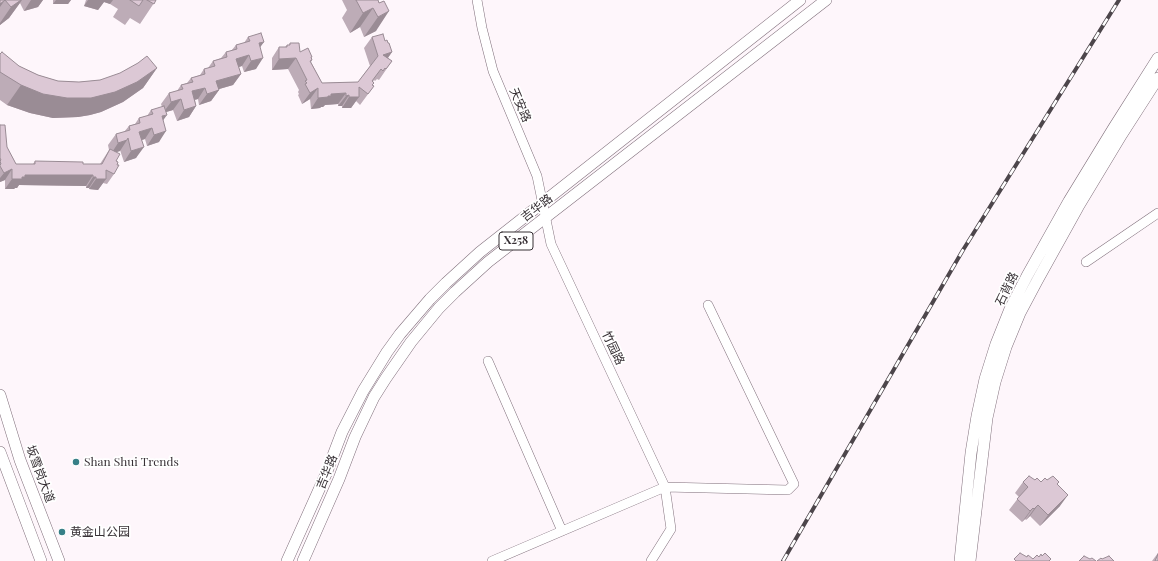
<!DOCTYPE html>
<meta charset="utf-8">
<style>
body{margin:0}
canvas{display:block;background:#fef6fb}
</style>
<canvas width="1158" height="561"></canvas>
<script>
const c = document.querySelector('canvas').getContext('2d');
c.lineJoin = 'round';
const poly = rows => new Path2D(rows.map(r => 'M' + r).join(''));
function trace(path, color, width, dash) { c.strokeStyle = color; c.lineWidth = width; c.lineCap = dash ? 'butt' : 'round'; c.setLineDash(dash || []); c.stroke(path); }
function fill(path, color) { c.fillStyle = color; c.fill(path, 'evenodd'); }
function label(font, color, halo, rows, align = 'center') {
  c.font = font + ' "Playfair Display","Noto Sans SC",serif'; c.lineWidth = 3.5; c.setLineDash([]); c.textBaseline = 'middle'; c.strokeStyle = halo; c.fillStyle = color; for (const [text, x, y, turn = 0] of rows) {
    c.save(); c.translate(x, y); c.rotate((+turn || 0) * Math.PI / 180); c.textAlign = isNaN(turn) ? turn : align; if (halo) c.strokeText(text, 0, 0); c.fillText(text, 0, 0); c.restore();
  }
}
const minor = poly([
 [477,0,482,28,493,71,537,176,551,244,665,487,671,529,651,561],
 [1086,262,1158,213],
 [488,361,562,531],
 [492,561,665,487,788,490,794,484,708,305]
]);
const major = poly([
 [0,395,20,460,59,561],
 [0,452,41,561],
 [287,561,326,474,342,432,363,391,387,352,400,334,430,299,446,283,480,252,800,0],
 [303,561,339,479,355,437,374,397,386,378,411,342,439,308,455,292,488,262,826,0],
 [960,561,971,453,977,416,985,379,996,344,1010,309,1027,276,1069,201,1113,129,1158,58],
 [970,561,987,418,995,382,1006,347,1020,313,1037,281,1078,207,1122,134,1158,78]
]);
const rail = poly([
 [783,561,963,250,1119,0]
]);
const wall = poly([
 [0,0,43,0,38,7,24,11,20,3,9,18,0,25],
 [53,0,71,0,68,4,53,4],
 [86,0,156,0,140,24,130,18,125,25,113,17,118,9,110,4,104,2,98,10,84,6],
 [342,0,378,0,379,3,384,1,376,31,364,37,360,27,350,33,342,18,347,10],
 [248,37,264,42,260,46,256,69,244,72,242,66,239,67,241,74,233,85,219,89,219,90,211,101,199,105,198,99,195,100,196,106,189,117,177,121,173,110,166,112,163,120,159,142,147,146,145,139,142,140,136,158,124,162,120,150,120,151,116,152,117,165,114,174,107,184,103,183,98,190,89,189,89,188,86,188,86,186,19,185,17,188,15,188,14,189,5,189,5,180,0,182,0,125,7,147,16,164,33,164,35,161,83,164,100,164,109,150,108,145,116,134,124,132,129,126,135,124,139,118,147,116,151,110,162,107,161,104,169,93,177,91,181,85,187,83,191,78,200,75,204,69,208,68,213,61,221,58,226,52,231,51,236,45,244,43],
 [372,37,385,41,392,52,388,58,392,61,379,80,377,79,375,81,374,80,373,82,372,85,374,86,360,105,356,101,351,108,342,108,342,106,338,106,338,104,325,105,323,107,321,107,320,108,311,109,310,99,302,104,298,95,299,94,298,92,299,90,288,69,272,70,272,58,279,47,285,47,287,45,289,45,290,43,300,52,311,58,312,60,311,62,322,83,358,82,370,66,364,48],
 [0,54,19,66,38,75,58,81,79,82,100,80,157,68,143,88,123,102,101,112,90,115,78,117,53,118,30,113,7,105,0,100],
 [1035,480,1041,482,1047,480,1059,482,1057,484,1060,506,1040,526,1030,516,1026,520,1025,519,1022,522,1009,510,1019,497,1015,493,1023,482],
 [1158,553,1158,561,1152,561]
]);
const shadedWall = poly([
 [5,0,0,7,0,4],
 [12,0,22,0,9,18,0,25,0,23,11,7],
 [31,0,43,0,38,7,24,11],
 [56,0,71,0,68,4,53,4],
 [88,0,113,0,110,4,104,2,98,10,84,6],
 [373,8,360,27,350,33,363,13],
 [389,11,376,31,364,37,378,17],
 [264,42,256,53,259,43],
 [392,52,384,63,383,55],
 [249,55,242,66,229,70,236,59],
 [263,58,256,69,244,72,251,61],
 [296,58,288,69,272,70,279,59],
 [157,68,143,88,123,102,101,112,90,115,78,117,53,118,30,113,7,105,21,85,137,82],
 [241,74,233,85,209,92,216,81],
 [205,88,198,99,184,102,192,91],
 [318,88,310,99,302,104,310,93],
 [219,90,211,101,199,105,207,94],
 [346,93,338,104,325,105,323,107,321,107,320,108,311,109,318,98,328,96,331,94],
 [349,95,342,106,338,106,346,96],
 [349,97,359,97,351,108,342,108],
 [181,99,173,110,163,113,171,102],
 [196,106,189,117,177,121,184,110],
 [167,115,159,126,162,116],
 [152,128,145,139,132,143,139,132],
 [166,131,159,142,147,146,154,135],
 [127,140,120,151,111,154,118,143],
 [144,147,136,158,124,162,131,151],
 [12,169,5,180,0,182,0,178,4,173],
 [25,175,93,175,86,186,19,185,17,188,15,188,14,189,5,189,12,179,22,177],
 [93,177,96,177,89,188,86,188],
 [96,179,106,179,98,190,89,189],
 [1068,495,1060,506,1040,526,1048,515],
 [1038,505,1030,516,1026,520,1034,509],
 [1033,508,1025,519,1022,522,1030,511]
]);
const building = poly([
 [0,0,5,0,0,4,0,0],
 [5,0,21,0,11,7,5,0],
 [130,0,143,0,139,6,130,0],
 [147,0,156,0,154,4,147,0],
 [356,0,378,0,379,3,384,1,389,11,378,17,373,8,363,13,356,0],
 [261,33,264,42,259,43,263,58,251,61,249,55,236,59,241,74,216,81,219,90,207,94,205,88,192,91,196,106,184,110,181,99,171,102,169,93,183,89,181,85,193,82,191,78,205,74,204,69,215,66,213,61,227,57,226,52,237,49,236,45,250,41,248,37,261,33],
 [383,34,385,41,387,40,388,43,389,43,392,52,383,55,392,61,386,69,385,68,383,71,381,69,372,81,374,83,372,85,374,86,368,94,359,87,359,97,349,97,349,95,346,96,346,93,331,94,331,96,328,96,328,97,318,98,318,88,310,93,305,84,307,83,305,81,307,80,296,58,279,59,279,47,287,47,287,45,290,45,290,43,299,43,300,52,308,48,312,57,311,57,312,60,310,61,322,83,358,82,378,56,372,37,383,34],
 [2,52,19,66,38,75,58,81,79,82,100,80,120,73,138,63,147,56,157,68,137,82,115,92,91,98,67,98,43,94,21,85,0,72,0,54,2,52],
 [164,106,167,115,162,116,166,131,154,135,152,128,139,132,144,147,131,151,128,138,127,140,118,143,116,134,130,130,129,126,140,123,139,118,153,114,151,110,164,106],
 [0,125,5,125,7,147,16,164,35,164,35,161,83,162,83,164,102,164,110,149,120,154,116,161,118,162,117,165,119,165,114,174,106,170,106,179,96,179,96,177,93,177,93,175,25,175,25,177,22,177,22,179,12,179,12,169,4,173,0,166,0,165,1,164,0,161,1,160,0,158,0,125],
 [1029,476,1035,480,1037,478,1041,482,1045,478,1047,480,1053,476,1059,482,1057,484,1068,495,1048,515,1038,505,1034,509,1033,508,1030,511,1017,499,1028,487,1023,482,1029,476],
 [1020,553,1027,557,1028,555,1033,559,1037,555,1039,557,1041,554,1042,556,1045,553,1051,559,1049,561,1016,561,1014,559,1020,553],
 [1158,554,1158,561,1155,561,1158,554],
 [1084,556,1090,559,1092,558,1096,561,1079,561,1084,556],
 [1109,556,1114,561,1097,561,1101,558,1102,559,1109,556]
]);
const markers = [
 [76,462,4,"#377f87"],
 [62,532,4,"#377f87"]
];
const shields = [
 [516,241,34]
];
const shieldNames = [
 ["X258",516,241]
];
const streetNames = [
 ["天安路",520,105,67],
 ["吉华路",537,208,-38],
 ["石背路",1007,289,-64],
 ["竹园路",613,348,65],
 ["吉华路",327,472,-68],
 ["坂雪岗大道",40,474,70]
];
const poiNames = [
 ["Shan Shui Trends",84,462],
 ["黄金山公园",70,532]
];
trace(minor, '#81707c', 10);
trace(major, '#81707c', 12);
trace(minor, '#fff', 9);
trace(major, '#fff', 11);
trace(rail, '#4d464b', 4);
trace(rail, '#fff', 2.5, [8]);
fill(wall, '#bdacb7');
fill(shadedWall, '#9a8c95');
fill(building, '#dcc8d5');
trace(building, '#9a8c95', 1);
for (const [x, y, r, color] of markers) { const dot = new Path2D(); dot.arc(x, y, r, 0, 2 * Math.PI); c.fillStyle = color; c.fill(dot); trace(dot, '#fff', 1.5); }
for (const [x, y, w] of shields) { const box = new Path2D(); box.roundRect(x - w / 2, y - 9, w, 18, 3); c.fillStyle = '#fff'; c.fill(box); trace(box, '#373035', 1); }
label('bold 11px', '#373035', null, shieldNames);
label('12px', '#373035', '#fff', streetNames);
label('12px', '#373035', '#fff', poiNames, 'left');
</script>
